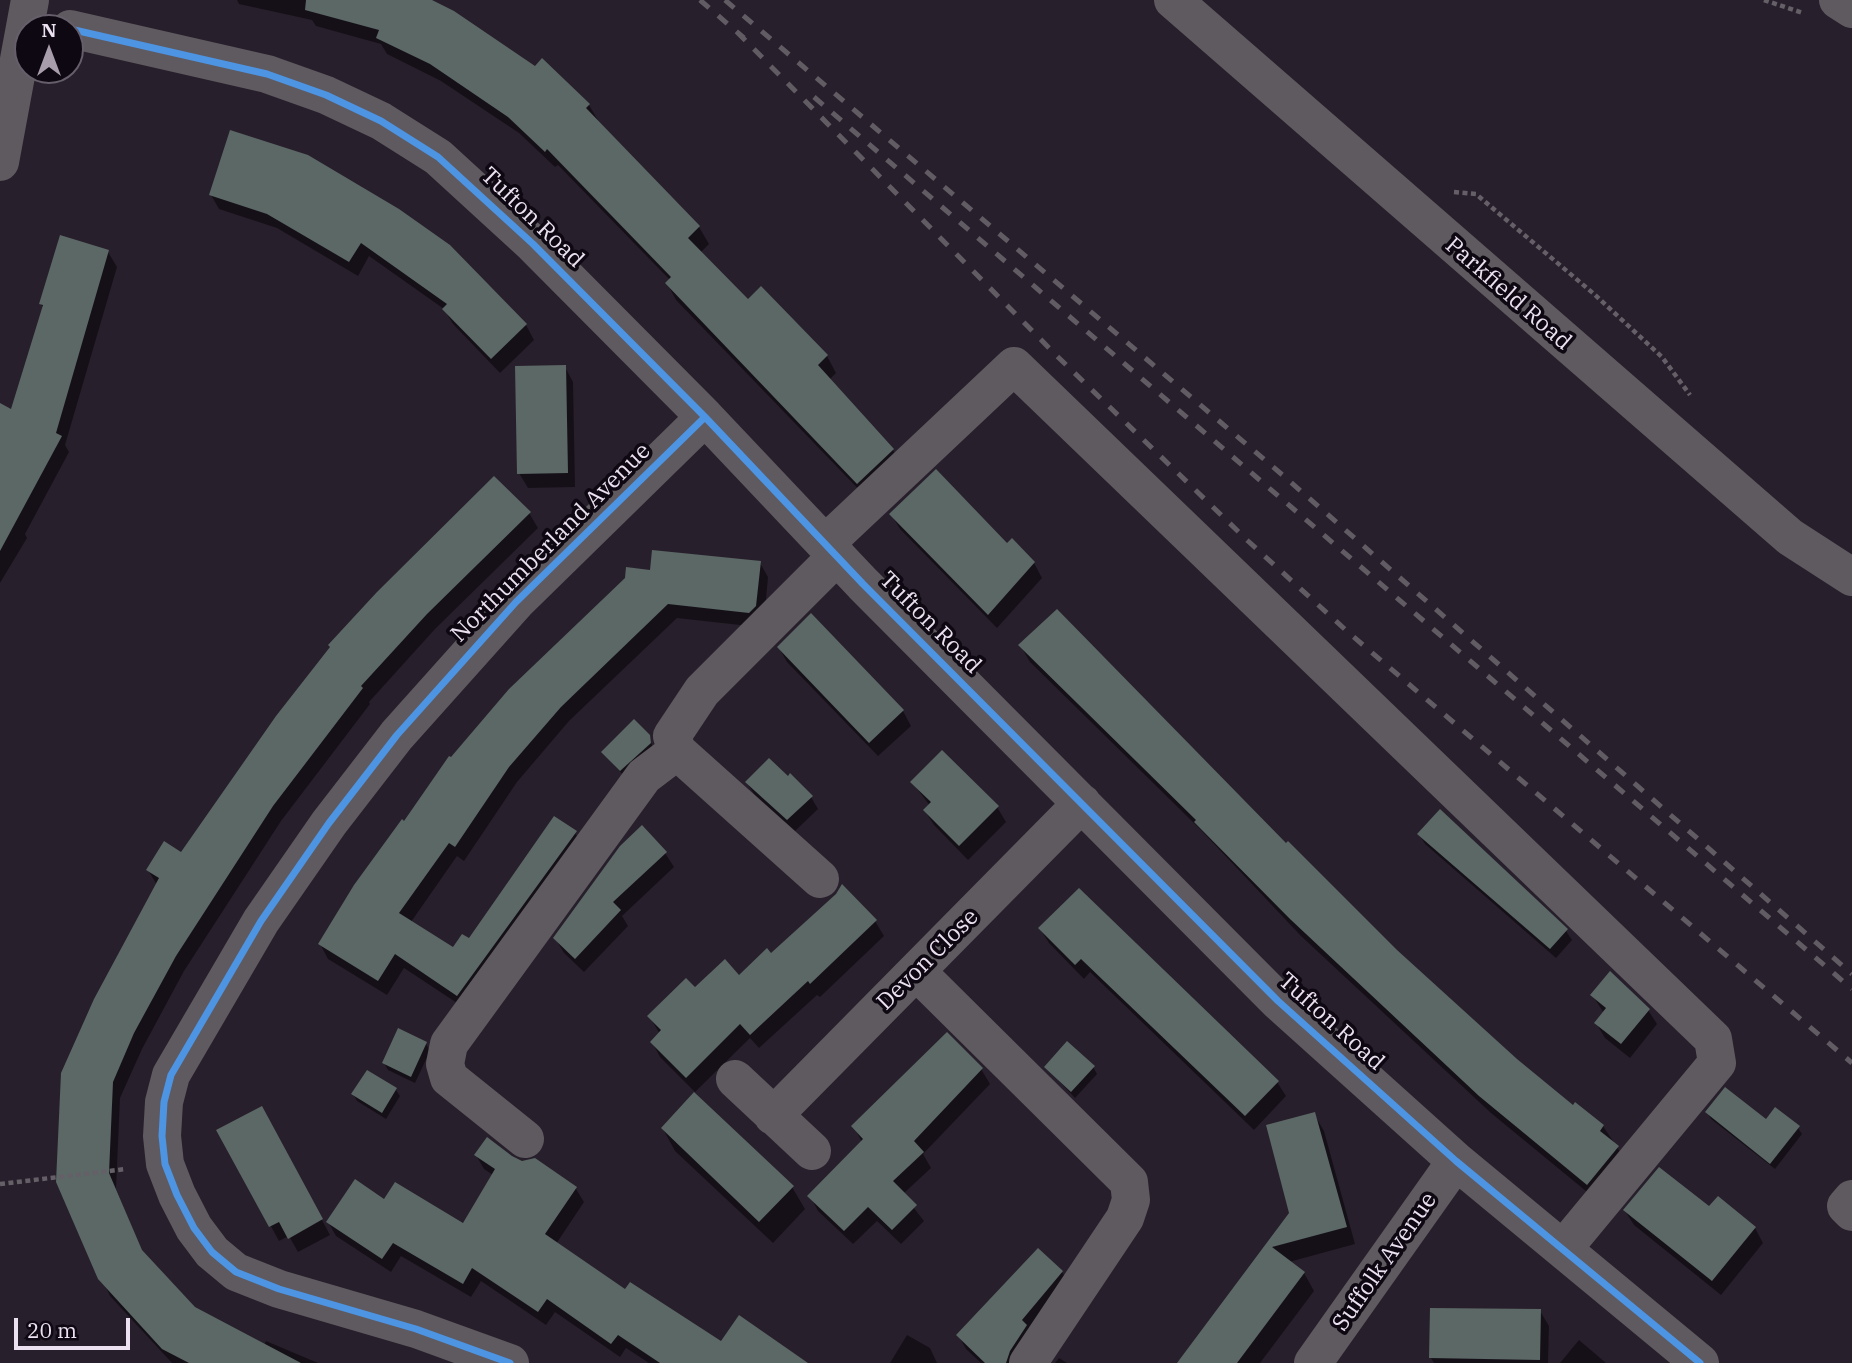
<!DOCTYPE html>
<style>
body{margin:0}
#map{position:relative;width:1852px;height:1363px;overflow:hidden;background:#281f2c;font-family:"IBM Plex Serif",serif}
canvas{display:block}
.north{position:absolute;left:14px;top:14px;width:70px;height:70px;box-sizing:border-box;background:#0e0812;border:2px solid #665f6b;border-radius:50%;rotate:0deg;font-size:19px;font-weight:700;line-height:28px;text-align:center;color:#ebe1f0}
.north::after{content:'';display:block;margin:auto;width:24px;height:32px;background:#a79dab;clip-path:polygon(50% 0,100% 100%,50% 72%,0 100%)}
.scale{position:absolute;left:14px;top:1318px;width:116px;height:32px;box-sizing:border-box;border:4px solid #ebe1f0;border-top:0;padding-left:9px;font-size:21px;line-height:24px;white-space:nowrap;color:#ebe1f0;-webkit-text-stroke:5px #0e0812;paint-order:stroke}
</style>
<div id="map">
<canvas width="1852" height="1363"></canvas>
<div class="north">N</div>
<div class="scale">20 m</div>
</div>
<script>
const c = document.querySelector('canvas').getContext('2d');
c.lineJoin = 'round';
function fill(path, color) { c.fillStyle = color; c.fill(path, 'evenodd'); }
const poly = rows => new Path2D(rows.map(r => 'M' + r).join(''));
function trace(path, color, width, dash) { c.strokeStyle = color; c.lineWidth = width; c.lineCap = dash ? 'butt' : 'round'; c.setLineDash(dash || []); c.stroke(path); }
function label(font, color, halo, rows, align = 'center') {
  c.font = font + ' "IBM Plex Serif",serif'; c.lineWidth = 7; c.setLineDash([]); c.textBaseline = 'middle'; c.strokeStyle = halo; c.fillStyle = color; for (const [text, x, y, turn = 0] of rows) {
    c.save(); c.translate(x, y); c.rotate((+turn || 0) * Math.PI / 180); c.textAlign = isNaN(turn) ? turn : align; if (halo) c.strokeText(text, 0, 0); c.fillText(text, 0, 0); c.restore();
  }
}
const shadow = poly([
 [237,0,427,0,589,105,599,122,699,227,709,244,700,253,748,302,827,356,836,373,829,380,893,450,902,467,868,499,676,300,667,283,670,280,558,165,555,167,519,133,441,81,387,54,381,44,316,26,312,20,239,4],
 [211,195,449,246,526,325,534,340,500,373,453,324,444,309,369,256,358,276,277,228,219,209],
 [108,252,117,267,65,445,69,452,25,534,27,538,0,583,0,409,12,412,44,309,41,304],
 [565,367,573,382,575,487,528,488,519,473],
 [529,513,538,528,435,629,369,702,370,704,281,821,184,971,142,1049,120,1098,116,1189,144,1256,194,1309,264,1345,266,1341,318,1363,172,1363,110,1296,58,1181,157,885,148,870,182,855],
 [891,514,1007,545,1034,563,1042,578,997,628,900,529],
 [760,563,768,577,764,621,758,627,677,618,569,721,517,782,464,861,457,856,411,922,454,949,469,940,575,833,584,847,466,1009,404,968,387,995,328,959,320,944,451,760,652,572],
 [1020,645,1516,1060,1573,1107,1603,1126,1628,1164,1598,1201,1491,1113,1301,936,1201,830,1030,662],
 [779,648,903,711,911,726,878,756,787,662],
 [649,736,654,751,625,777,603,753],
 [912,782,997,807,1006,822,968,860,934,825,925,811,930,806],
 [747,783,811,797,818,809,795,831,754,794],
 [1419,834,1566,931,1572,940,1556,958,1425,844],
 [665,853,674,867,622,916,628,926,584,972,564,953,555,938],
 [875,921,884,936,820,997,817,995,759,1048,750,1038,695,1092,660,1057,652,1042,660,1034,649,1016,695,990,739,977,771,955],
 [1040,929,1277,1082,1286,1096,1254,1130,1090,972,1084,979,1049,943],
 [1592,995,1648,1010,1657,1024,1630,1058,1605,1038,1596,1023,1604,1013],
 [426,1044,430,1051,415,1083,388,1070,384,1063],
 [1046,1067,1093,1067,1097,1074,1075,1098],
 [981,1069,990,1084,923,1154,931,1168,903,1194,924,1221,901,1244,877,1221,853,1244,818,1211,810,1196,862,1142,854,1127],
 [396,1090,400,1096,386,1119,357,1101,353,1094],
 [1707,1112,1798,1128,1802,1134,1775,1169,1711,1119],
 [1314,1114,1324,1131,1355,1244,1289,1262,1304,1273,1314,1291,1260,1363,1180,1363,1291,1213],
 [270,1123,330,1235,298,1252,289,1236,279,1241,219,1131],
 [663,1129,792,1187,805,1209,773,1243,675,1151],
 [476,1155,511,1158,522,1162,534,1160,576,1189,584,1202,556,1244,625,1292,722,1344,807,1363,649,1363,626,1348,620,1357,555,1312,546,1325,481,1281,471,1297,401,1256,391,1272,336,1236,328,1222,384,1201,463,1225,493,1175,484,1169],
 [1710,1209,1755,1228,1763,1243,1721,1295,1634,1225,1625,1211],
 [1062,1272,1070,1286,1018,1363,981,1363,966,1349,958,1335],
 [1540,1311,1549,1326,1548,1363,1434,1363,1431,1358],
 [907,1335,930,1348,937,1363,890,1363],
 [1579,1340,1606,1363,1560,1363],
 [1059,1358,1067,1363,1055,1363]
]);
const building = poly([
 [306,0,432,0,454,11,535,66,542,58,590,104,586,108,700,226,688,238,748,299,761,286,828,355,818,365,894,449,857,484,665,283,671,277,547,149,545,152,508,117,430,64,376,38,379,30,305,10],
 [230,130,308,155,399,209,450,245,527,324,491,359,442,309,447,304,361,243,349,262,267,214,209,195],
 [60,235,109,250,56,433,62,436,0,551,0,403,11,409,43,305,39,304],
 [566,365,568,473,517,474,515,366],
 [936,469,1007,543,1012,538,1035,562,988,615,889,514],
 [494,476,531,512,427,614,361,686,363,688,273,806,176,956,134,1033,113,1082,109,1173,142,1250,195,1307,301,1363,189,1363,162,1349,98,1279,56,1182,61,1073,94,999,159,878,146,870,164,841,181,852,276,716,330,647,328,645,377,592],
 [652,550,761,561,756,606,749,613,668,604,561,707,509,767,455,847,449,843,399,913,453,947,462,934,469,938,554,816,577,831,457,996,395,954,378,981,318,944,354,885,402,819,404,821,449,756,451,757,509,689,625,578,626,567,650,570],
 [1057,609,1286,843,1288,841,1397,950,1517,1059,1573,1105,1575,1102,1604,1125,1600,1131,1619,1146,1587,1185,1479,1096,1290,919,1194,822,1196,820,1018,645],
 [811,613,904,710,869,743,777,647],
 [634,719,650,735,651,743,620,771,601,752],
 [942,750,999,806,959,846,923,810,931,802,910,782],
 [769,758,788,776,790,773,813,796,787,820,745,782],
 [1440,809,1568,929,1550,949,1417,834],
 [642,825,667,852,613,902,621,910,575,959,553,938,620,846],
 [842,884,877,920,810,984,808,981,750,1035,740,1024,686,1078,650,1042,661,1030,647,1016,686,978,695,987,725,959,739,975,767,948,771,953,836,894],
 [1079,888,1279,1081,1245,1116,1081,959,1075,965,1038,928],
 [1610,971,1650,1009,1621,1044,1594,1023,1606,1008,1590,995],
 [398,1028,427,1042,411,1077,382,1063],
 [947,1032,983,1068,914,1141,924,1152,893,1181,917,1205,892,1230,868,1207,844,1231,807,1196,863,1139,851,1126],
 [1067,1041,1095,1066,1071,1092,1044,1067],
 [367,1070,397,1088,382,1113,351,1094],
 [1725,1087,1766,1119,1775,1107,1800,1126,1770,1164,1705,1112],
 [694,1092,794,1186,759,1222,661,1128],
 [262,1106,323,1219,288,1239,279,1222,269,1227,216,1130],
 [1315,1112,1347,1227,1272,1247,1305,1272,1237,1363,1177,1363,1289,1213,1266,1125],
 [487,1137,512,1156,522,1161,535,1158,577,1187,545,1234,625,1289,630,1282,721,1341,739,1315,808,1363,660,1363,618,1335,611,1344,547,1299,538,1312,472,1268,463,1284,393,1243,382,1259,326,1222,355,1179,384,1199,395,1182,463,1223,495,1169,474,1155],
 [1659,1167,1709,1206,1718,1196,1756,1227,1712,1281,1623,1210],
 [1038,1248,1063,1271,1022,1320,1027,1325,1010,1351,1006,1363,985,1363,956,1335],
 [1430,1308,1541,1309,1540,1360,1429,1358]
]);
const path = poly([
 [1764,0,1803,13],
 [1454,192,1476,194,1594,294,1662,357,1690,395],
 [0,1184,126,1169]
]);
const minor = poly([
 [1173,0,1790,537,1852,577],
 [1838,0,1852,9],
 [70,29,267,74,326,95,381,121,438,157,533,244,705,417,863,584,1278,1001,1456,1161,1700,1363],
 [0,162,30,0],
 [825,544,1014,366,1713,1039,1717,1063,1563,1249],
 [820,879,677,751,672,736,702,691,837,556],
 [917,972,1129,1182,1131,1200,1125,1218,1028,1363],
 [735,1079,812,1151],
 [773,1116,1082,803],
 [525,1139,449,1078,445,1064,449,1044,644,776,677,751],
 [1852,1199,1846,1206,1852,1212],
 [510,1363,416,1329,279,1289,236,1272,212,1252,194,1228,177,1195,165,1164,162,1136,164,1102,171,1075,261,921,329,823,397,735,516,602,705,417],
 [1313,1363,1456,1161]
]);
const rail = poly([
 [700,0,744,38],
 [725,0,1286,478,1852,974],
 [737,32,1059,358,1248,541,1349,633,1852,1063],
 [814,97,1852,989]
]);
const cycleway = poly([
 [70,29,267,74,326,95,381,121,438,157,533,244,705,417,863,584,1278,1001,1456,1161,1700,1363],
 [510,1363,416,1329,279,1289,236,1272,212,1252,194,1228,177,1195,165,1164,162,1136,164,1102,171,1075,261,921,329,823,397,735,516,602,705,417]
]);
const streetNames = [
 ["Tufton Road",532,218,44],
 ["Parkfield Road",1508,294,41],
 ["Northumberland Avenue",551,543,-45],
 ["Tufton Road",930,623,45],
 ["Devon Close",928,960,-45],
 ["Tufton Road",1331,1022,42],
 ["Suffolk Avenue",1385,1262,-55]
];
fill(shadow, '#0007');
fill(building, '#5b6865');
trace(path, '#656068', 4.5, [5, 3.5]);
trace(minor, '#5e5a60', 38);
trace(rail, '#615c63', 5, [12, 12]);
trace(cycleway, '#4d94e3', 7);
label('23px', '#ebe1f0', '#0e0812', streetNames);
</script>
